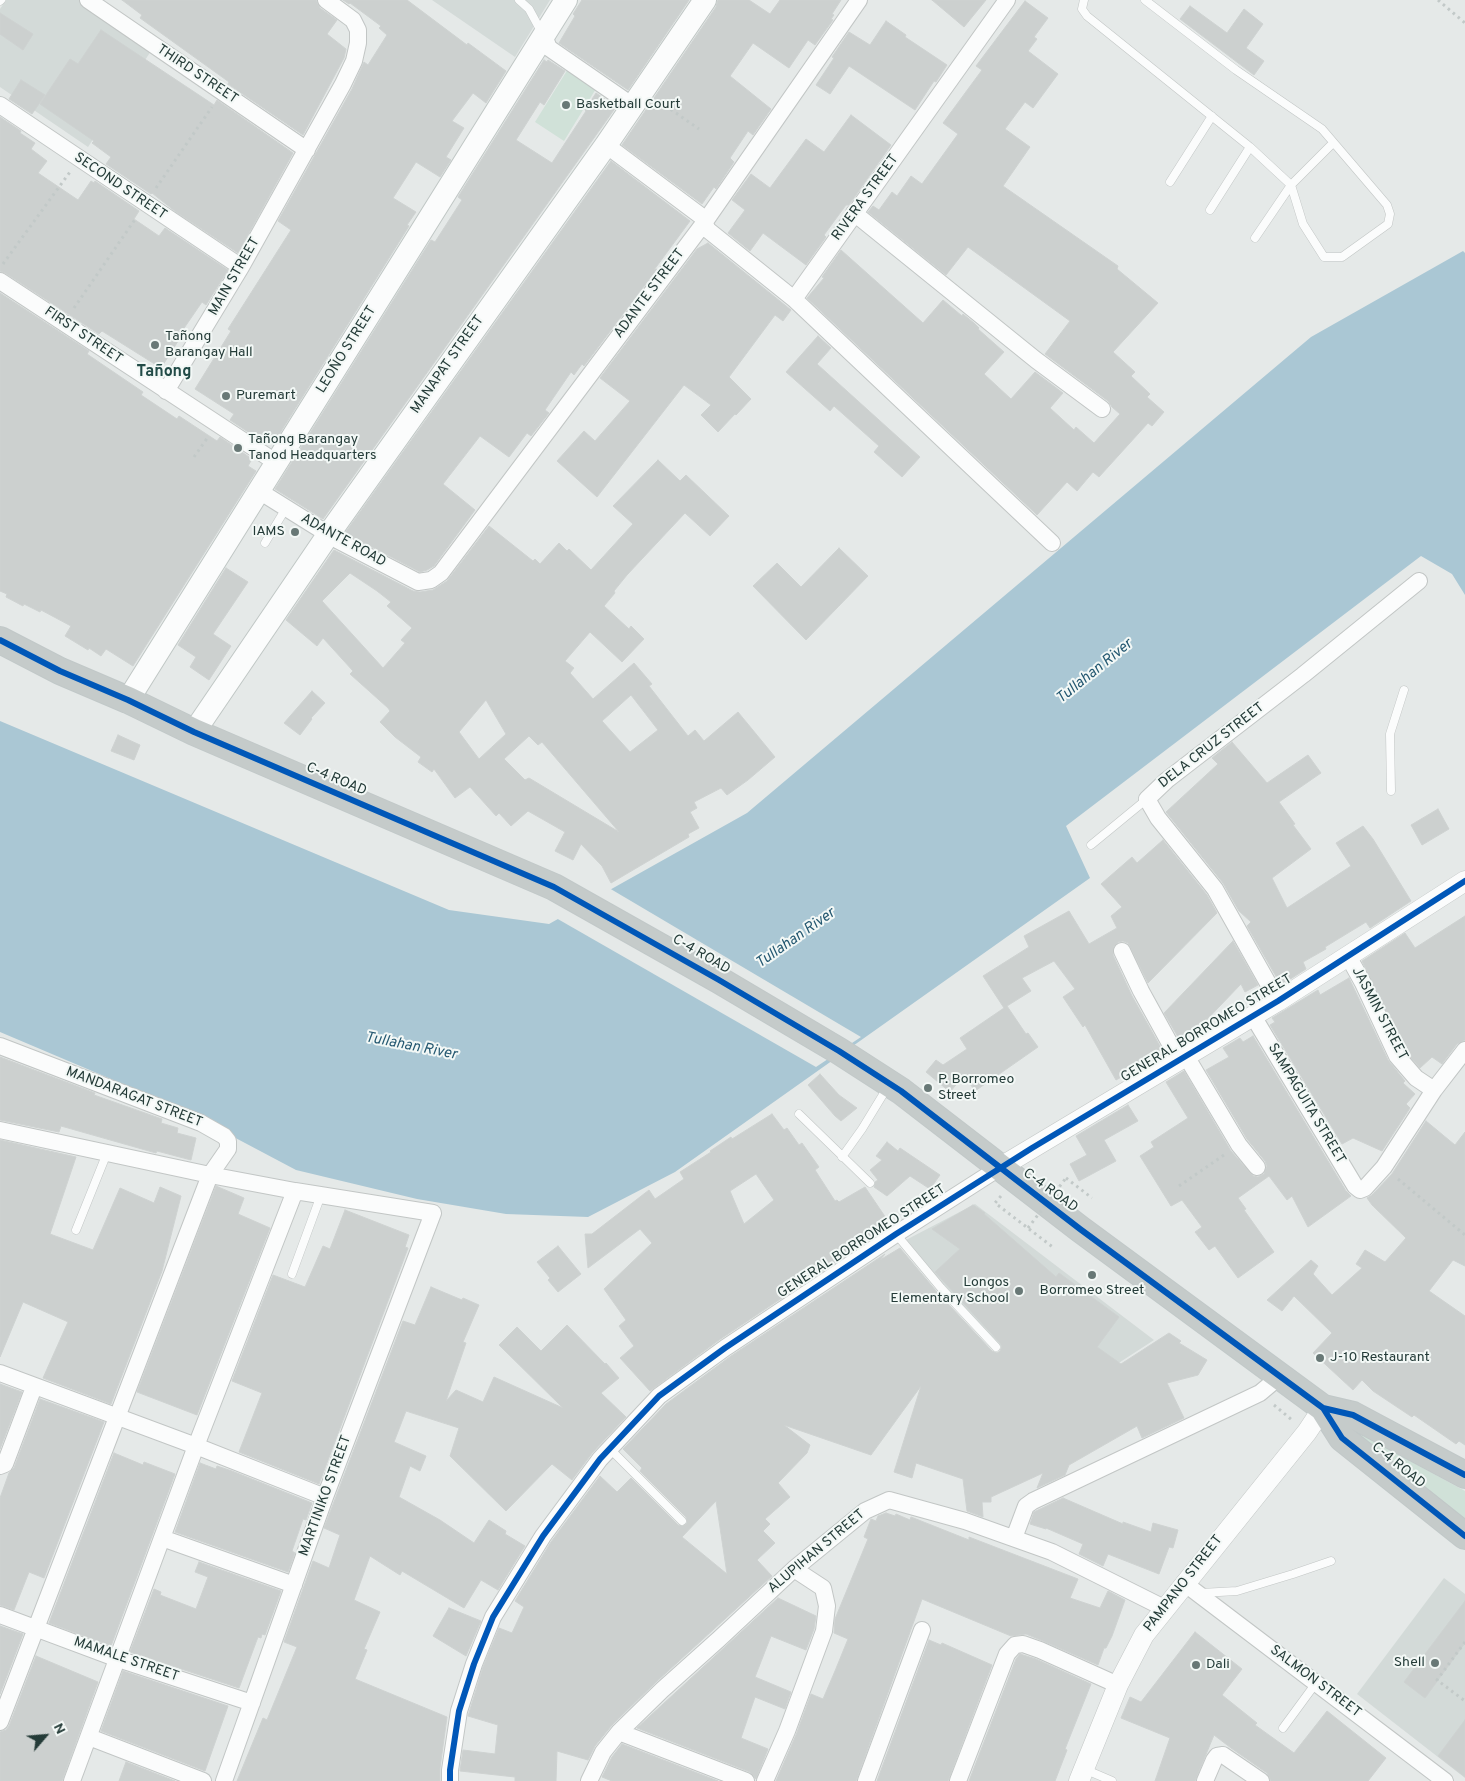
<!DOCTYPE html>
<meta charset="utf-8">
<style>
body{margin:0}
#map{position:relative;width:1465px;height:1781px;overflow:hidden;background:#e5e9e8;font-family:Overpass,sans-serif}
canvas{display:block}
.north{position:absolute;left:20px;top:1711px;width:50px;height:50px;-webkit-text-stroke:4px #f3f8f6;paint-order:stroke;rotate:63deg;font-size:14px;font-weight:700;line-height:20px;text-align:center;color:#243b38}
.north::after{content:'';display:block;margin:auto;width:18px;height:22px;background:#243b38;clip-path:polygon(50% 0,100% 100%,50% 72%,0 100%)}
</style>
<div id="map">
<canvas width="1465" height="1781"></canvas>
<div class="north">N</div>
</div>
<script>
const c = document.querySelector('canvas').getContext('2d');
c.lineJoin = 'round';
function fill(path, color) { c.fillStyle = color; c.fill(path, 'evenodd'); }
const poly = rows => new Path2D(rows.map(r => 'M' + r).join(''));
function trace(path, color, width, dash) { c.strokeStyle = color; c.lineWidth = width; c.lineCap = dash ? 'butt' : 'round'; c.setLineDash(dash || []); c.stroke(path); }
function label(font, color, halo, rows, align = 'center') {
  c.font = font + ' Overpass,sans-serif'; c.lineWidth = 4; c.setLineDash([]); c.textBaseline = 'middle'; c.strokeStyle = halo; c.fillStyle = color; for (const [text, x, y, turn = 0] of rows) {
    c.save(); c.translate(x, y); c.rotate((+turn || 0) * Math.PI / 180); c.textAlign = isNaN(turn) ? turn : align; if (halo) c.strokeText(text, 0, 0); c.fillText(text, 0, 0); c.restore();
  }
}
const built = poly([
 [6,0,79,0,151,51,88,147,0,87,0,9],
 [432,0,550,0,515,57],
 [975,1204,1154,1340,1054,1405,904,1241],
 [1444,1578,1465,1594,1465,1778,1357,1694]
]);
const green = poly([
 [568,69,597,87,564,141,535,122],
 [1350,1428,1465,1491,1465,1522]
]);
const water = poly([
 [1463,251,1465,253,1465,595,1452,574,1421,556,1066,826,1090,878,675,1172,588,1217,506,1214,417,1199,296,1170,177,1107,0,1032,0,721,449,910,549,924,747,813,1311,337]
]);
const pier = poly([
 [609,888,861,1037,816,1067,556,918]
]);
const building = poly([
 [122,0,316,0,320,8,337,20,327,34,346,49,344,58,303,135,228,84,229,82,140,18,142,15,122,0],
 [343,0,407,0,467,45,468,43,506,71,486,103,473,93,452,121,464,128,446,157,451,160,440,177,416,162,393,198,416,212,407,225,409,226,275,441,267,435,263,442,230,420,234,414,195,389,231,331,228,329,291,230,278,221,352,89,364,62,368,65,387,35,379,28,381,26,350,3,349,4,343,0],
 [582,0,689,0,628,90,559,43,575,16,573,14,582,0],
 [718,0,749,0,770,14,780,0,841,0,832,14,834,15,831,19,833,20,815,45,808,40,789,68,753,43,730,76,771,109,753,135,748,131,730,158,734,162,716,189,714,187,702,204,622,145,716,7,718,0],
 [932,0,986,0,964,27,932,0],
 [1025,1,1048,18,1034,37,1037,39,1028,51,1058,74,1033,108,1025,102,1005,129,1030,147,1003,186,1118,266,1117,269,1158,303,1113,352,1135,372,1131,376,1150,394,1147,397,1164,412,1152,426,1148,423,1099,477,1093,472,1077,491,1067,482,1037,515,807,298,824,278,822,277,841,250,923,323,943,300,962,316,963,314,974,323,979,328,978,329,1004,352,984,374,1011,399,1035,372,1063,393,1050,408,1074,430,1076,427,1094,443,1120,414,1112,407,1108,401,1045,354,1070,321,968,247,946,275,868,212,873,206,879,210,892,192,897,196,911,176,922,184,958,134,943,123,982,70,976,66,1025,1],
 [1190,6,1227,33,1244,9,1263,24,1246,48,1264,61,1254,75,1180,19,1190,6],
 [0,13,33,34,23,50,0,34,0,13],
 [886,21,906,35,905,37,947,65,936,82,934,81,915,110,849,66,830,94,816,85,834,58,832,57,849,32,870,45,886,21],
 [101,30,214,105,217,100,293,153,238,253,176,212,152,193,151,194,106,164,111,157,92,143,94,141,40,104,70,59,78,64,101,30],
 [544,60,547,62,548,60,565,71,544,105,540,102,516,140,552,163,586,111,585,110,596,93,616,107,323,519,275,489,431,240,435,242,462,200,458,197,544,60],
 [21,80,45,95,32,114,9,99,21,80],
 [851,115,891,145,849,205,846,205,824,235,826,237,806,265,763,233,750,251,728,233,745,210,732,200,751,174,770,188,806,139,824,152,851,115],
 [0,117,21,131,20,133,35,143,31,149,47,161,38,173,78,200,91,181,94,183,95,181,139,211,134,219,159,236,165,228,228,270,206,305,202,302,178,337,180,338,161,368,102,331,99,334,5,273,0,271,0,117],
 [611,161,690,221,654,270,657,269,584,366,582,364,574,375,571,372,545,410,549,413,531,436,527,433,509,457,480,436,443,484,475,510,434,566,427,570,420,572,345,533,611,161],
 [708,243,791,310,783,321,775,315,729,377,751,399,736,415,735,414,718,432,701,415,711,405,684,385,597,497,557,461,584,431,595,441,630,401,600,378,697,249,708,243],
 [0,293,89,351,87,354,143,392,141,395,177,419,179,416,217,441,220,437,252,459,248,466,256,471,133,666,106,649,101,656,89,648,88,650,65,636,71,626,41,610,40,612,24,604,23,606,6,597,7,594,0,591,0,293],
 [818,336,831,348,817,364,920,457,902,477,874,452,879,446,834,406,830,411,786,372,818,336],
 [658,460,680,481,686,475,729,516,710,536,685,513,627,575,614,591,615,593,604,606,629,629,631,626,644,639,622,662,590,632,565,661,574,668,570,673,593,699,634,663,652,684,649,686,688,736,695,730,704,741,738,712,775,757,748,780,727,795,721,788,694,802,697,808,690,812,699,828,688,834,689,837,611,883,602,866,581,844,573,860,555,851,565,832,528,811,511,826,499,813,496,816,470,787,455,798,434,769,432,772,418,762,421,757,395,737,380,722,390,711,388,708,350,674,353,671,323,638,317,646,286,620,334,550,413,591,420,592,433,590,447,581,489,526,533,561,535,559,540,564,559,543,567,551,569,549,591,570,633,524,613,506,658,460],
 [350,573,377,591,391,602,387,606,412,628,401,640,405,643,383,668,322,601,350,573],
 [631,695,658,730,630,752,602,721,631,695],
 [486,700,506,734,479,759,459,732,486,700],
 [529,736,538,745,542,742,619,832,529,778,525,780,504,759,529,736],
 [839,548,868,576,806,640,753,586,777,563,801,587,839,548],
 [226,568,248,582,213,634,231,646,209,680,190,667,196,657,178,645,226,568],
 [312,691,325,703,311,718,312,719,300,735,284,723,312,691],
 [118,735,140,745,134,760,111,751,118,735],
 [1232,742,1267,783,1308,755,1321,773,1279,802,1295,824,1293,825,1311,849,1272,878,1287,908,1351,866,1336,843,1363,826,1373,839,1411,901,1370,928,1366,922,1325,947,1326,949,1303,962,1306,969,1281,985,1247,926,1251,922,1239,911,1223,883,1166,812,1218,764,1212,758,1232,742],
 [1438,809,1449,829,1422,845,1411,825,1438,809],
 [1163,840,1207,895,1217,913,1148,983,1128,943,1123,941,1118,942,1114,946,1113,955,1132,996,1165,1055,1153,1062,1152,1060,1116,1080,1085,1025,1083,1027,1063,997,1075,989,1054,961,1022,978,1031,991,1007,1006,1026,1034,1028,1033,1038,1047,975,1091,964,1075,950,1092,926,1072,936,1060,943,1065,967,1049,960,1038,1004,1008,983,976,1029,947,1024,936,1069,911,1089,944,1117,928,1111,916,1122,907,1101,884,1132,857,1137,863,1163,840],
 [1465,916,1465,1040,1457,1044,1442,1064,1432,1057,1420,1068,1405,1051,1362,961,1405,933,1415,948,1465,916],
 [1233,941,1258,985,1245,992,1241,984,1197,1030,1195,1028,1178,1037,1164,1013,1233,941],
 [1349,978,1388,1060,1405,1081,1403,1083,1415,1094,1406,1104,1410,1108,1382,1151,1353,1138,1342,1144,1270,1025,1275,1022,1272,1018,1318,990,1320,995,1349,978],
 [1253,1036,1346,1191,1351,1196,1308,1227,1292,1196,1287,1200,1269,1176,1238,1198,1246,1209,1244,1210,1274,1252,1238,1278,1215,1246,1209,1250,1195,1232,1202,1227,1182,1200,1171,1206,1140,1156,1154,1147,1151,1142,1188,1118,1166,1082,1184,1071,1231,1151,1253,1176,1258,1177,1264,1174,1267,1166,1265,1161,1247,1139,1206,1070,1229,1057,1223,1048,1240,1038,1243,1042,1253,1036],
 [0,1057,95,1093,94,1095,162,1119,161,1123,178,1128,177,1133,196,1138,191,1160,157,1151,156,1153,61,1126,59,1132,0,1120,0,1057],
 [820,1074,839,1095,857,1108,841,1121,835,1116,808,1085,820,1074],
 [1128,1105,1138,1121,1104,1140,1116,1161,1079,1181,1070,1164,1087,1155,1076,1136,1128,1105],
 [772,1114,784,1130,787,1128,799,1145,802,1143,819,1167,815,1170,835,1201,837,1200,839,1202,865,1187,886,1218,883,1220,888,1227,719,1340,650,1391,620,1358,634,1346,619,1326,626,1320,604,1289,652,1243,640,1229,588,1268,585,1234,592,1234,649,1190,655,1199,684,1179,680,1172,711,1152,710,1151,731,1137,732,1139,772,1114],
 [756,1174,774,1200,744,1224,730,1191,756,1174],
 [1426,1121,1455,1145,1465,1132,1465,1266,1453,1260,1429,1291,1465,1316,1465,1445,1459,1441,1456,1444,1414,1415,1412,1417,1373,1391,1362,1380,1353,1390,1313,1353,1332,1333,1294,1296,1282,1311,1267,1300,1311,1260,1318,1266,1313,1274,1332,1295,1362,1268,1356,1264,1365,1250,1385,1262,1406,1238,1372,1205,1367,1198,1372,1195,1392,1174,1426,1121],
 [0,1140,76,1157,50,1234,93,1250,120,1188,154,1203,160,1187,181,1196,162,1271,111,1404,43,1378,68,1322,66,1321,23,1302,0,1357,0,1140],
 [887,1142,898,1151,900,1148,940,1175,930,1189,910,1176,887,1196,874,1187,875,1182,878,1180,870,1170,882,1160,876,1156,887,1142],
 [216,1186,244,1198,238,1214,270,1228,197,1415,137,1392,216,1186],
 [973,1205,985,1213,984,1214,1056,1277,1059,1273,1119,1317,1097,1347,1121,1364,1169,1333,1181,1341,1179,1343,1207,1360,1198,1375,1167,1383,1184,1418,1142,1438,1137,1426,1069,1465,1065,1475,1037,1488,1043,1473,991,1497,991,1502,982,1502,983,1517,967,1511,963,1479,916,1463,912,1478,894,1472,921,1386,871,1455,784,1425,810,1445,807,1453,778,1483,790,1497,765,1519,770,1524,763,1531,775,1543,757,1560,772,1576,655,1683,612,1725,595,1746,588,1760,557,1751,556,1781,515,1781,515,1777,460,1771,463,1750,495,1754,498,1725,468,1716,483,1667,499,1628,512,1633,524,1607,515,1601,551,1542,600,1476,617,1492,631,1478,678,1525,683,1526,687,1523,686,1517,640,1471,642,1468,623,1449,666,1404,731,1356,885,1254,880,1260,900,1248,937,1292,992,1351,997,1353,1000,1351,1002,1346,1000,1343,935,1272,960,1249,932,1229,973,1205],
 [716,1501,727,1574,682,1537,716,1501],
 [345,1210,409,1235,405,1247,408,1248,319,1484,239,1452,262,1393,232,1381,273,1275,305,1287,323,1246,330,1249,345,1210],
 [558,1246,581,1274,558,1292,548,1280,550,1278,537,1262,558,1246],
 [431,1287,462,1300,463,1298,479,1305,463,1342,466,1343,446,1401,456,1390,483,1402,494,1377,563,1408,499,1345,517,1327,541,1351,567,1325,605,1364,606,1363,619,1378,601,1393,626,1417,593,1452,572,1480,552,1464,506,1511,450,1456,459,1428,406,1411,394,1442,426,1456,420,1471,410,1466,399,1497,440,1520,474,1543,489,1520,506,1531,505,1534,525,1546,498,1590,481,1580,464,1608,402,1571,400,1575,370,1556,354,1600,380,1612,364,1649,367,1650,355,1679,447,1717,440,1768,440,1781,237,1781,263,1718,267,1720,297,1647,284,1642,313,1561,329,1568,340,1535,324,1528,403,1321,415,1325,431,1287],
 [0,1384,22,1392,0,1449,0,1384],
 [40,1399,104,1422,44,1578,29,1572,14,1610,0,1605,0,1498,9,1473,14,1468,40,1399],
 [114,1453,143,1465,144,1462,175,1474,111,1646,49,1623,114,1453],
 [200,1463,216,1469,217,1466,232,1471,312,1503,306,1520,303,1519,292,1551,295,1553,288,1572,175,1532,200,1463],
 [1063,1498,1123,1524,1123,1522,1151,1532,1153,1523,1178,1530,1173,1548,1169,1547,1159,1574,1108,1554,1103,1566,1079,1554,1083,1544,1046,1528,1046,1529,1030,1524,1034,1512,1063,1498],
 [886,1513,895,1516,896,1514,910,1520,911,1517,969,1540,969,1537,1078,1579,1070,1598,1100,1608,1108,1591,1125,1600,1112,1636,1106,1648,1104,1648,1098,1665,1043,1641,1026,1634,1011,1636,922,1599,856,1781,776,1781,796,1735,811,1694,823,1699,835,1671,848,1639,834,1633,835,1619,868,1539,864,1537,871,1519,876,1521,878,1516,886,1513],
 [199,1562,281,1591,265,1635,262,1634,261,1638,258,1637,239,1688,130,1652,154,1589,161,1592,160,1595,196,1609,208,1577,195,1572,199,1562],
 [778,1598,816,1616,814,1629,806,1650,771,1636,755,1677,791,1692,785,1709,755,1697,741,1738,768,1749,756,1779,750,1772,637,1728,778,1598],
 [1465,1601,1465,1643,1425,1698,1404,1682,1465,1601],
 [449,1608,481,1621,466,1656,433,1636,449,1608],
 [0,1626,23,1634,0,1694,0,1626],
 [1195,1632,1242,1669,1222,1695,1257,1723,1255,1725,1294,1753,1327,1711,1386,1758,1368,1781,1271,1781,1267,1773,1231,1748,1214,1735,1195,1781,1155,1781,1170,1738,1121,1718,1130,1697,1141,1702,1195,1632],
 [929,1640,941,1645,942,1643,992,1665,948,1781,877,1781,929,1640],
 [1020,1654,1036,1659,1091,1684,1065,1749,1067,1750,1055,1781,969,1781,1016,1659,1020,1654],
 [36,1656,98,1682,62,1781,0,1781,0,1732,6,1730,9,1726,36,1656],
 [123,1671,228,1706,205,1771,101,1731,123,1671],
 [1465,1720,1465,1777,1438,1756,1465,1720],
 [622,1744,718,1781,612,1781,602,1777,612,1757,622,1744],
 [126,1762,175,1781,119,1781,126,1762]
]);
const path = poly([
 [1438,0,1465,23],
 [660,102,699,129],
 [156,188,212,107],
 [3,264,70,172],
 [74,308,136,218],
 [194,457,208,437],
 [1066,1178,1092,1198],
 [1398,1179,1465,1235],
 [1179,1186,1224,1155],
 [1001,1196,995,1203,1054,1248],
 [1274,1405,1292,1420],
 [1465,1642,1437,1680,1465,1701]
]);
const service = poly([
 [519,0,529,9,542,33],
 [1084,0,1082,9,1087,16,1250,147,1291,185,1303,224,1324,257,1342,257,1388,224,1390,214,1387,205,1322,129,1236,70,1145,0],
 [0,1,1,0],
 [1170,182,1212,116],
 [1210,210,1250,147],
 [1255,238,1291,185,1333,143],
 [265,543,286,508],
 [1391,791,1390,734,1404,690],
 [1091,845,1147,799],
 [799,1114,870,1183],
 [842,1157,862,1129,887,1088],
 [76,1230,107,1153],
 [896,1234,941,1288,996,1347],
 [292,1274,321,1195],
 [610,1449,682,1521],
 [1201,1593,1237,1591,1293,1574,1331,1561],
 [1283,1728,1316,1683],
 [1084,1769,1112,1781]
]);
const minor = poly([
 [88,0,307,150],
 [544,36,549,48,633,106],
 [0,105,241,267],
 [606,145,701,216,708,230,794,299,1052,543],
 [854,213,1036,360,1102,409],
 [0,281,277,463],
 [794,299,1007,0],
 [166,391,241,267,343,84,354,61,358,43,358,30,353,20,326,0],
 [259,491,339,541,418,582,431,580,441,573,704,223,859,0],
 [1122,951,1141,991,1179,1060],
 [1348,956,1363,983,1397,1056,1416,1078,1434,1090],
 [1278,1001,1215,889,1158,818,1147,799,1167,780,1303,675,1419,581],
 [1253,1016,1355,1186,1360,1190,1365,1188,1384,1167,1434,1090,1465,1050],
 [0,1046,201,1123,224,1136,228,1141,228,1149,210,1175,0,1722],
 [1186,1056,1239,1145,1257,1167],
 [0,1130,210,1175,295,1191,433,1213,325,1497,224,1781],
 [0,1373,196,1446,325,1497],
 [0,1466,5,1464,34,1387],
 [162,1538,294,1585],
 [1014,1538,1026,1506,1033,1501,1260,1393,1279,1377],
 [1184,1583,1445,1781],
 [0,1615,118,1659,252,1703],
 [619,1732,746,1781],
 [89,1737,203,1781],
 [72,1781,196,1446,295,1191],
 [450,1781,450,1770,459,1711,474,1664,493,1617,543,1536,600,1459,659,1396,725,1348,896,1234,999,1168],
 [589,1781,603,1752,619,1732,662,1690,719,1639,794,1569,865,1511,889,1500,965,1521,1052,1552,1164,1608],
 [765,1781,787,1731,824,1631,827,1606,823,1588,794,1569],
 [866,1781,922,1630],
 [958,1781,1007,1654,1015,1645,1023,1644,1040,1650,1118,1685],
 [1205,1781,1214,1760,1217,1756,1223,1755,1261,1781]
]);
const tertiary = poly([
 [999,1168,1278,1001,1465,881],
 [1079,1781,1118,1685,1144,1635,1307,1432,1323,1408]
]);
const secondary = poly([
 [128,700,566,0],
 [194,732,328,535,606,145,705,0]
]);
const trunk = poly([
 [0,640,60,671,128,700,194,732,554,887,719,980,839,1051,901,1091,1080,1229,1323,1408,1342,1438,1465,1536],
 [1323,1408,1353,1415,1465,1475]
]);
const pathBridge = poly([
 [1028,1228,1066,1178]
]);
const cycleway = poly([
 [0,640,60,671,128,700,194,732,554,887,719,980,839,1051,901,1091,1080,1229,1323,1408,1342,1438,1465,1536],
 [1323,1408,1353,1415,1465,1475],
 [450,1781,450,1770,459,1711,474,1664,493,1617,543,1536,600,1459,659,1396,725,1348,896,1234,1032,1148,1278,1001,1465,881]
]);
const markers = [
 [566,105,5,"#687876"],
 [155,345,5,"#687876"],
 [226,396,5,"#687876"],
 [238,448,5,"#687876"],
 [295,532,5,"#687876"],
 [928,1088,5,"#687876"],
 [1092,1275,5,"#687876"],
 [1019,1291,5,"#687876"],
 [1320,1358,5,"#687876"],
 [1435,1663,5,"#687876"],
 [1196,1665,5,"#687876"]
];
const streetNames = [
 ["THIRD STREET",197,75,34],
 ["SECOND STREET",120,187,34],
 ["RIVERA STREET",866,198,-54],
 ["MAIN STREET",235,277,-60],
 ["ADANTE STREET",650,294,-53],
 ["FIRST STREET",83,336,34],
 ["LEOÑO STREET",347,350,-58],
 ["MANAPAT STREET",448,365,-55],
 ["ADANTE ROAD",343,541,29],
 ["DELA CRUZ STREET",1212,746,-38],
 ["C-4 ROAD",336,780,23],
 ["C-4 ROAD",701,955,30],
 ["JASMIN STREET",1379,1014,62],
 ["GENERAL BORROMEO STREET",1207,1029,-31],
 ["MANDARAGAT STREET",134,1098,21],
 ["SAMPAGUITA STREET",1306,1104,59],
 ["C-4 ROAD",1050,1191,36],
 ["GENERAL BORROMEO STREET",862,1242,-33],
 ["C-4 ROAD",1398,1466,39],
 ["MARTINIKO STREET",326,1496,-70],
 ["ALUPIHAN STREET",817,1552,-40],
 ["PAMPANO STREET",1184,1584,-52],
 ["MAMALE STREET",126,1660,19],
 ["SALMON STREET",1315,1682,37]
];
const poiNames = [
 ["Basketball Court",576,105],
 ["Tañong",165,337],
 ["Barangay Hall",165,353],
 ["Puremart",236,396],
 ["Tañong Barangay",248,440],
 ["Tanod Headquarters",248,456],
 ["IAMS",285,532,"right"],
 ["P. Borromeo",938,1080],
 ["Street",938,1096],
 ["Longos",1009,1283,"right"],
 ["Elementary School",1009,1299,"right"],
 ["Borromeo Street",1092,1291,"center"],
 ["J-10 Restaurant",1330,1358],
 ["Shell",1425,1663,"right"],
 ["Dali",1206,1665]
];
const waterNames = [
 ["Tullahan River",1095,672,-39],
 ["Tullahan River",796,939,-35],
 ["Tullahan River",411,1047,11]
];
const quarterNames = [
 ["Tañong",164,373]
];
fill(built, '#d3dad8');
fill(green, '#d0e1d8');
fill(water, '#aac7d4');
fill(pier, '#e5e9e8');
fill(building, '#ccd0cf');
trace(building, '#ced2d1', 1);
trace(service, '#c2c6c5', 9);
trace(minor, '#c2c6c5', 18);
trace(tertiary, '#c2c6c5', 21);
trace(secondary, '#c0c7c5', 24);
trace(trunk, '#c1c8c8', 28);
trace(path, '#c2c9c8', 3, [2.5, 4]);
trace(service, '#fbfcfc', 8);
trace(minor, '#fbfcfc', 16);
trace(tertiary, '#fbfcfc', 20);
trace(secondary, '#fbfcfc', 22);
trace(trunk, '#c5cbca', 26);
trace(pathBridge, '#c2c9c8', 3, [2.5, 4]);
trace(cycleway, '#0057b8', 6);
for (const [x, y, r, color] of markers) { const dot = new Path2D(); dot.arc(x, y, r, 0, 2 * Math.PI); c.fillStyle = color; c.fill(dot); trace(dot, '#f3f8f6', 2); }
label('14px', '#243b38', '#f3f8f6', streetNames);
label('14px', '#243b38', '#f3f8f6', poiNames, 'left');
label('italic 15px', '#245871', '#f3f8f6', waterNames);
label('bold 16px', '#224b47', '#f3f8f6', quarterNames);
</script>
